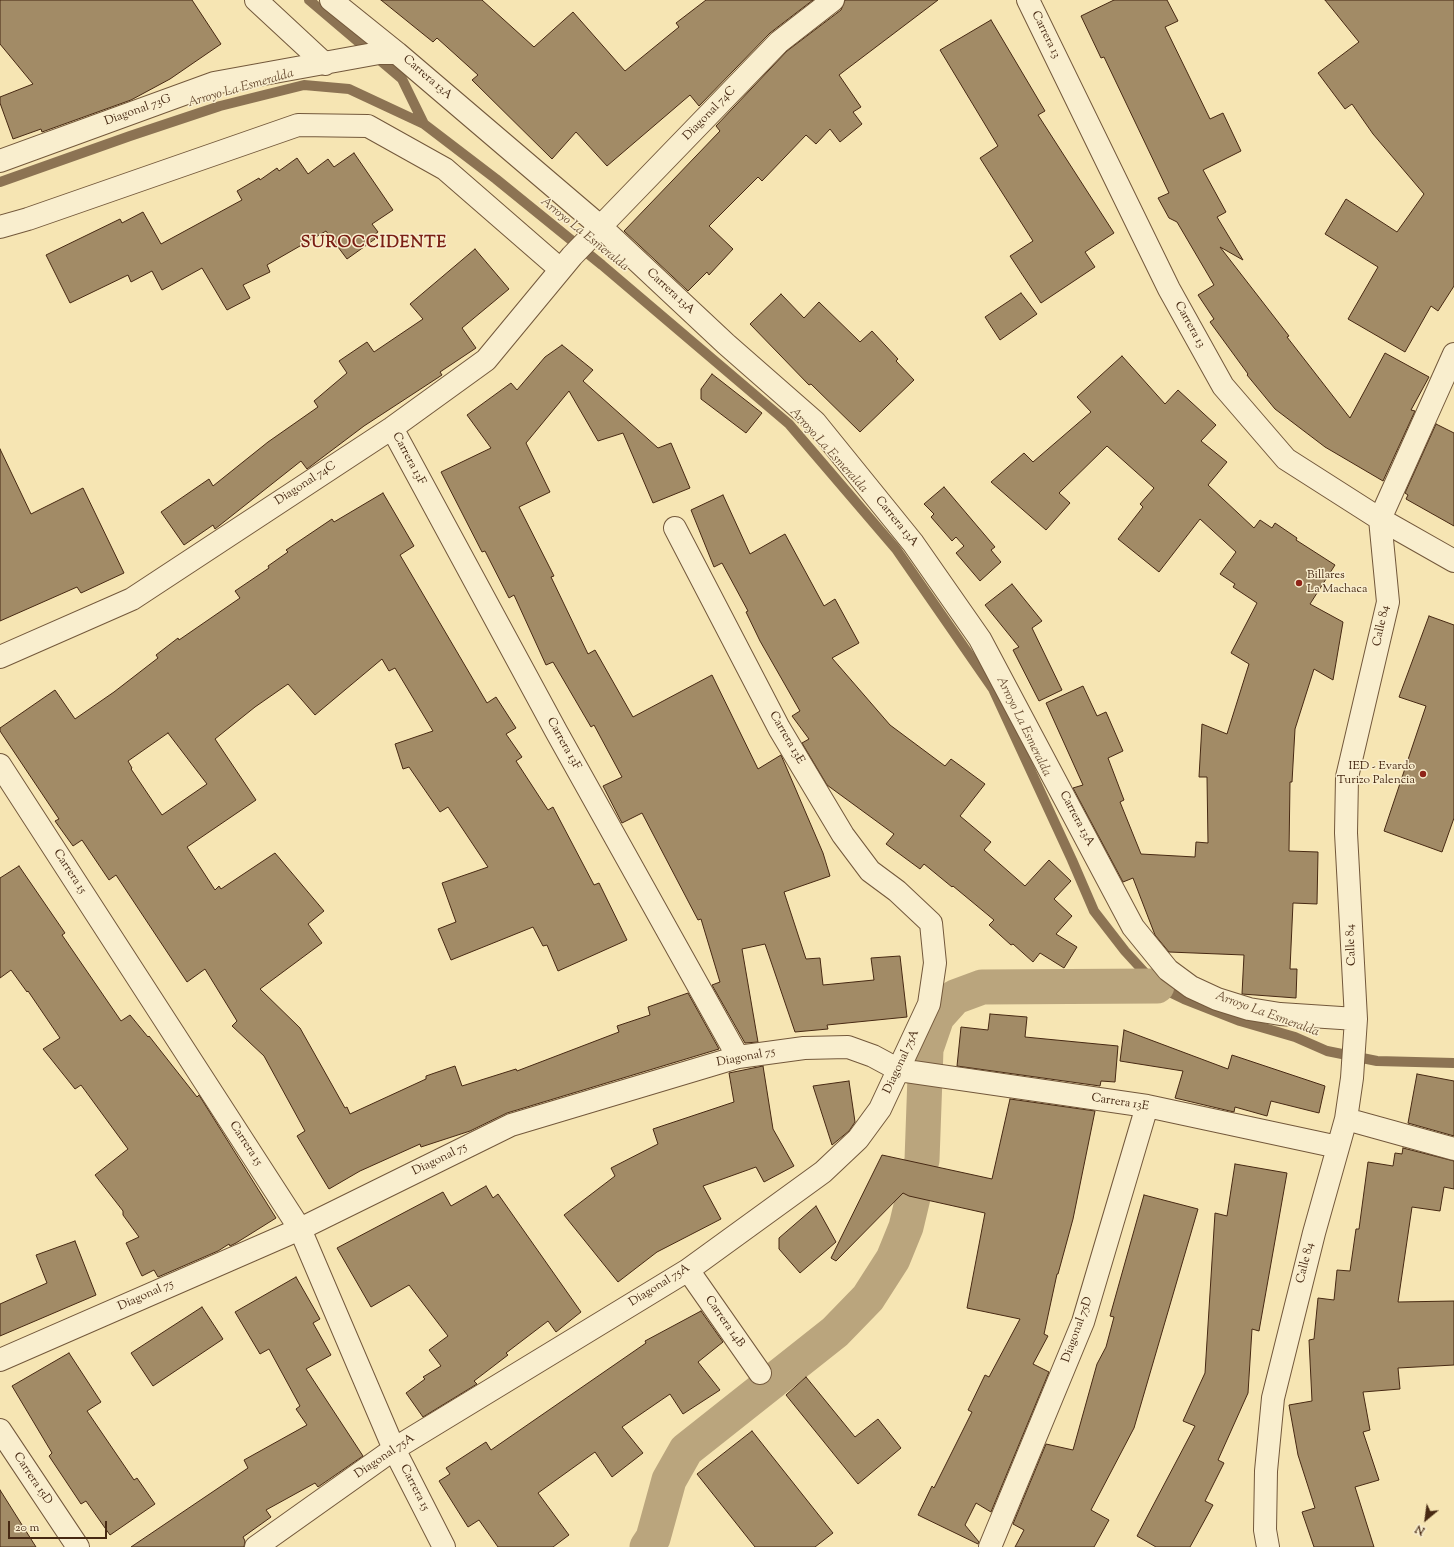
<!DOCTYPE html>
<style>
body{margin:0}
#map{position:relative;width:1454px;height:1547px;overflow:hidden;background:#f6e5b3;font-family:"Sorts Mill Goudy",serif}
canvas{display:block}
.north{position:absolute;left:1406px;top:1499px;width:40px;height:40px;-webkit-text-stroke:3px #f9eece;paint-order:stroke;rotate:209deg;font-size:11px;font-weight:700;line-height:16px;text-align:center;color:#472913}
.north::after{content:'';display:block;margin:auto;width:14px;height:18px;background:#472913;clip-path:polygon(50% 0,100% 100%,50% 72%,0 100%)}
.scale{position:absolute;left:8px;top:1521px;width:99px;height:18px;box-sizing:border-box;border:2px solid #472913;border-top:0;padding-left:5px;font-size:12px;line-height:14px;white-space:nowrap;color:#472913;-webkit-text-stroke:3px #f9eece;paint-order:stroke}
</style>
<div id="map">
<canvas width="1454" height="1547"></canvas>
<div class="north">N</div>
<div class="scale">20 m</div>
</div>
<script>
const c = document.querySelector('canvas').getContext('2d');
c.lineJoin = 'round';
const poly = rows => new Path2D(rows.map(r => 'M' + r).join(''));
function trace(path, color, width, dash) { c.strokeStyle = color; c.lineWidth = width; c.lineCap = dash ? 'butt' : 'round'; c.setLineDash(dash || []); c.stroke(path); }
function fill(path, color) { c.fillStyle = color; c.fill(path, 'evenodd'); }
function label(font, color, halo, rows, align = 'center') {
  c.font = font + ' "Sorts Mill Goudy",serif'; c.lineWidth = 3; c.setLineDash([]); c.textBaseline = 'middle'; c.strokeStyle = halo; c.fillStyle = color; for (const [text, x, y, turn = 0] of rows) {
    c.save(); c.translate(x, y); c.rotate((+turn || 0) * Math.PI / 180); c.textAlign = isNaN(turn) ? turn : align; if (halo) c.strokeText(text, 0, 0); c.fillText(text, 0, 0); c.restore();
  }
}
const stream = poly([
 [309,0,402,79,424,124],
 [0,182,130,136,220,106,304,85,349,89,424,124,496,179,602,265,789,424,896,549,993,689,1072,860,1094,911,1125,951,1157,986,1184,999,1240,1021,1295,1037,1327,1051,1377,1061,1454,1063]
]);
const canal = poly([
 [647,1547,653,1538,669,1480,686,1450,835,1332,868,1298,893,1259,906,1227,922,1160,926,1049,937,1017,955,997,982,987,1157,986]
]);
const building = poly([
 [0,0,192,0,221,44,170,79,131,100,42,132,41,129,13,139,0,103,0,97,33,84,0,44,0,0],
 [381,0,482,0,534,47,573,12,625,71,679,27,676,23,706,0,813,0,770,33,699,106,690,95,607,166,576,132,552,159,472,80,478,75,437,38,433,42,381,0],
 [845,0,938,0,839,75,861,107,853,112,862,124,840,142,830,129,816,144,806,135,762,181,758,177,709,226,733,249,709,275,707,272,688,291,624,231,720,131,716,126,787,51,841,10,845,0],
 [1114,0,1167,0,1178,21,1165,27,1210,119,1223,113,1241,151,1203,170,1226,212,1217,217,1243,260,1220,247,1289,336,1287,337,1350,418,1385,353,1429,377,1411,410,1415,411,1383,481,1325,447,1275,409,1247,375,1248,374,1210,322,1214,319,1198,295,1214,285,1177,222,1169,218,1158,198,1169,193,1104,57,1101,58,1081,16,1114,0],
 [1325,0,1454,0,1454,286,1438,311,1431,306,1405,352,1348,319,1378,267,1325,234,1346,199,1397,232,1424,194,1373,134,1352,104,1345,109,1318,73,1359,42,1325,0],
 [991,20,1045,111,1038,115,1114,233,1085,252,1095,267,1041,303,1010,256,1033,241,980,158,998,146,940,50,991,20],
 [354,153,393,210,372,224,378,232,372,236,375,239,347,259,326,231,267,265,270,272,243,285,250,298,227,310,202,268,162,290,152,271,131,282,128,275,70,303,46,255,120,219,122,223,143,212,161,244,242,200,237,191,259,178,260,180,277,168,279,171,297,158,308,174,328,159,334,167,354,153],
 [475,249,509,289,462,328,476,348,440,372,442,375,364,426,307,469,301,461,215,529,213,525,184,545,161,512,209,479,213,486,268,442,318,407,314,401,347,373,339,361,367,342,374,352,423,319,410,304,475,249],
 [1021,293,1037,314,1000,340,985,317,1021,293],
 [781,294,804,318,819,302,860,342,872,331,898,359,896,361,914,380,860,432,811,384,809,385,750,324,781,294],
 [562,345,593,370,583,381,658,448,671,443,690,488,653,503,623,433,598,441,569,391,526,443,550,492,519,507,554,576,551,577,588,654,595,650,633,717,712,675,758,769,781,755,823,853,830,876,784,892,806,959,820,958,823,985,874,980,871,958,900,956,907,1017,827,1025,828,1029,795,1032,765,944,742,949,758,1042,745,1043,712,985,720,982,701,919,698,920,642,813,622,823,603,786,622,777,594,725,591,727,553,662,546,665,514,595,509,598,485,551,482,552,441,472,491,448,467,415,511,383,517,390,545,357,562,345],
 [1122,356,1165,404,1178,390,1216,425,1201,441,1227,462,1208,485,1254,528,1260,520,1272,528,1275,523,1297,538,1296,540,1335,565,1310,604,1343,622,1333,680,1314,669,1295,729,1292,782,1290,782,1289,851,1318,852,1317,904,1293,903,1290,969,1297,969,1296,998,1242,994,1244,955,1169,952,1155,935,1133,878,1123,882,1073,788,1083,785,1046,703,1083,686,1097,716,1106,712,1123,751,1108,758,1124,800,1120,802,1141,854,1195,857,1196,842,1208,843,1207,777,1199,777,1202,724,1227,734,1249,664,1231,653,1257,603,1233,587,1235,584,1220,574,1236,552,1200,519,1159,572,1118,539,1143,507,1140,504,1154,488,1107,446,1059,493,1070,503,1046,530,991,482,1024,453,1033,462,1091,412,1077,397,1122,356],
 [712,374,762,413,746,433,701,399,701,389,712,374],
 [1436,424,1454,433,1454,526,1406,499,1408,495,1405,493,1436,424],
 [0,449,31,514,83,488,124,573,81,593,77,587,0,621,0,449],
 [944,487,995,547,991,550,1001,562,980,581,956,553,964,546,956,537,952,541,931,517,934,514,924,504,944,487],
 [383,493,414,546,400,555,487,703,496,697,516,728,506,734,522,757,516,761,548,810,553,807,594,885,599,883,627,940,558,971,547,945,543,946,533,927,451,960,438,929,456,922,442,883,488,867,448,807,440,812,409,767,403,769,395,744,433,731,395,668,389,671,382,659,315,715,288,684,255,707,215,739,256,800,187,847,215,890,219,886,221,889,275,853,324,911,308,924,322,943,260,989,300,1028,345,1108,347,1107,350,1114,426,1079,426,1076,455,1066,462,1086,516,1069,517,1071,619,1032,617,1026,650,1015,648,1007,688,993,719,1049,507,1113,470,1131,421,1147,420,1144,360,1171,329,1189,297,1136,305,1131,264,1056,232,1026,237,1021,205,969,187,982,116,875,109,880,82,840,73,846,55,821,59,819,0,731,0,728,55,690,75,719,114,692,158,658,156,655,178,638,179,640,240,598,235,591,269,568,268,566,288,552,286,550,332,519,334,522,383,493],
 [168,733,207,784,162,815,131,769,132,768,128,761,168,733],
 [723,495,750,554,785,534,824,606,835,599,859,643,832,658,890,725,945,766,951,759,985,784,960,816,991,842,984,850,1025,886,1049,860,1071,881,1054,899,1072,916,1056,934,1077,947,1064,968,1040,953,1033,962,1013,944,1011,945,989,925,994,920,953,886,952,887,924,864,920,869,886,844,894,834,827,785,802,743,809,739,792,716,800,711,760,641,746,612,748,611,722,563,714,567,691,510,723,495],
 [1012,584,1042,621,1032,628,1062,690,1039,701,1013,650,1019,647,985,605,1012,584],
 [1429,616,1454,625,1454,818,1442,852,1384,831,1426,706,1399,697,1429,616],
 [19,866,65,933,62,935,121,1021,130,1015,148,1037,149,1036,197,1097,199,1095,276,1218,236,1243,230,1246,229,1244,218,1251,158,1277,154,1270,142,1276,126,1243,139,1237,123,1215,123,1211,95,1175,128,1149,81,1085,75,1089,43,1049,60,1038,28,991,27,992,11,970,0,978,0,878,19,866],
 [990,1014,1027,1017,1025,1037,1118,1046,1115,1082,1101,1081,1100,1086,957,1066,961,1027,988,1030,990,1014],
 [1124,1030,1228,1069,1232,1055,1325,1086,1319,1113,1271,1101,1267,1116,1235,1107,1234,1112,1175,1098,1183,1071,1120,1061,1124,1030],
 [763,1066,773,1129,794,1166,764,1182,756,1167,703,1186,721,1219,657,1252,618,1282,564,1215,615,1176,611,1168,658,1144,653,1129,734,1102,729,1073,763,1066],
 [1417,1074,1454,1081,1454,1136,1408,1123,1417,1074],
 [849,1081,855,1122,849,1131,832,1145,813,1086,849,1081],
 [1010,1099,1095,1111,1073,1219,1058,1274,1057,1274,1044,1334,1048,1336,1033,1364,1049,1372,991,1512,976,1503,965,1525,979,1542,978,1544,918,1515,932,1486,934,1488,972,1412,968,1410,985,1375,989,1377,1020,1319,967,1308,985,1213,909,1196,903,1193,836,1261,831,1258,882,1155,992,1179,1010,1099],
 [1403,1148,1454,1161,1454,1189,1444,1187,1440,1211,1412,1207,1398,1302,1454,1301,1454,1365,1398,1368,1400,1389,1363,1392,1370,1430,1363,1432,1379,1480,1355,1487,1374,1547,1314,1547,1302,1512,1315,1508,1298,1455,1289,1405,1312,1401,1309,1340,1314,1339,1318,1298,1334,1300,1337,1270,1350,1271,1356,1229,1359,1229,1368,1162,1393,1166,1395,1153,1402,1154,1403,1148],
 [1235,1164,1287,1173,1259,1331,1252,1329,1248,1393,1218,1460,1224,1463,1205,1501,1213,1505,1190,1547,1156,1547,1137,1536,1195,1426,1183,1421,1205,1373,1215,1213,1227,1216,1235,1164],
 [486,1186,493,1198,498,1194,581,1312,556,1332,548,1321,506,1353,508,1355,474,1381,477,1384,423,1417,406,1393,425,1379,423,1377,441,1366,429,1350,448,1336,409,1285,371,1307,337,1248,443,1192,451,1206,486,1186],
 [1144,1195,1198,1209,1134,1428,1091,1510,1109,1520,1094,1547,1015,1547,1024,1530,1013,1524,1046,1444,1073,1450,1097,1364,1106,1347,1114,1317,1110,1316,1144,1195],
 [816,1206,836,1242,800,1273,779,1249,779,1238,816,1206],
 [75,1241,96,1295,0,1336,0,1304,47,1283,36,1255,75,1241],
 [296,1277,320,1319,313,1323,331,1355,306,1369,363,1456,318,1487,315,1483,266,1510,271,1517,243,1537,245,1541,244,1547,131,1547,248,1468,244,1460,307,1425,296,1409,300,1406,269,1349,260,1354,235,1312,296,1277],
 [202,1307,223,1339,153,1386,131,1353,202,1307],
 [701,1311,723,1342,698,1362,720,1390,683,1414,670,1394,622,1427,643,1453,612,1477,595,1452,538,1493,569,1535,553,1547,498,1547,479,1520,468,1527,439,1481,450,1474,446,1468,486,1442,491,1450,646,1343,645,1341,701,1311],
 [69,1353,101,1402,87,1411,134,1480,137,1478,155,1504,110,1535,86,1501,81,1504,49,1456,52,1453,12,1386,69,1353],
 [806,1377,855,1437,878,1419,901,1448,858,1484,786,1395,806,1377],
 [752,1431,833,1533,815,1547,755,1547,697,1474,752,1431],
 [0,1490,36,1547,0,1547,0,1490]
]);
const minor = poly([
 [256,0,325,64],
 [331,0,397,53,601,227,726,344,815,422,913,543,980,639,1133,927,1168,970,1191,987,1217,999,1249,1009,1280,1014,1356,1019],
 [1028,0,1169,289,1223,386,1286,459,1380,519,1454,561],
 [0,161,214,83,379,53,397,53],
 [0,227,28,219,298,125,368,126,445,169,560,269],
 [392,428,556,731,738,1057],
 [0,657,132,599,392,428,486,360,572,256,779,42,833,0],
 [0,765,300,1229,394,1449,444,1547],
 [1346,1119,1454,1149],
 [688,1270,760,1373],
 [0,1360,300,1229,511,1125,738,1057,804,1048,848,1047,873,1056,899,1070,1147,1106,1338,1147],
 [0,1430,78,1547],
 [256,1547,394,1449,688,1270,823,1172,858,1139,880,1109,929,1004,935,963,931,923,897,891,870,871,843,835,779,728,675,528],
 [990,1547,1083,1322,1147,1106],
 [1268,1547,1265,1530,1266,1471,1273,1398,1314,1233,1346,1119,1352,1078,1356,1019,1346,833,1347,777,1388,602,1380,519,1454,354]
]);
const markers = [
 [1299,583,4,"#8f2418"],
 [1423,774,4,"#8f2418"]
];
const streetNames = [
 ["Carrera 13",1045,35,64],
 ["Carrera 13A",427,78,41],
 ["Diagonal 73G",138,111,-20],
 ["Diagonal 74C",710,114,-46],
 ["Carrera 13A",670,292,43],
 ["Carrera 13",1189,325,61],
 ["Carrera 13F",408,459,62],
 ["Diagonal 74C",306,484,-33],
 ["Carrera 13A",896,522,51],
 ["Calle 84",1382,626,-78],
 ["Carrera 13E",786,738,60],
 ["Carrera 13F",563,744,61],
 ["Carrera 13A",1076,819,62],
 ["Carrera 15",69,872,57],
 ["Calle 84",1352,945,-93],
 ["Diagonal 75",746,1058,-11],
 ["Diagonal 75A",902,1062,-65],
 ["Carrera 13E",1120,1103,9],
 ["Carrera 15",245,1144,57],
 ["Diagonal 75",440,1160,-26],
 ["Calle 84",1306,1263,-76],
 ["Diagonal 75A",660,1286,-32],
 ["Diagonal 75",146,1296,-24],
 ["Carrera 14B",724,1322,55],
 ["Diagonal 75D",1078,1330,-70],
 ["Diagonal 75A",385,1457,-34],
 ["Carrera 15D",32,1479,56],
 ["Carrera 15",414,1488,63]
];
const poiNames = [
 ["Billares",1307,576],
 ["La Machaca",1307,590],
 ["IED - Evardo",1415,767,"right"],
 ["Turizo Palencia",1415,781,"right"]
];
const waterNames = [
 ["Arroyo La Esmeralda",241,89,-16],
 ["Arroyo La Esmeralda",584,235,39],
 ["Arroyo La Esmeralda",828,451,48],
 ["Arroyo La Esmeralda",1023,727,64],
 ["Arroyo La Esmeralda",1267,1015,20]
];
const districtNames = [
 ["SUROCCIDENTE",374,244]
];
trace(stream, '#8c7353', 10);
trace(canal, '#baa57d', 35);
fill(building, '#a28b66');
trace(building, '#472913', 1);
trace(minor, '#73583b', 24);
trace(minor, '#f9eece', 22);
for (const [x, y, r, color] of markers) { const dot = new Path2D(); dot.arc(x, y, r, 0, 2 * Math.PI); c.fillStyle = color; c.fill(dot); trace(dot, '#f9eece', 1.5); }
label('12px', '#472913', '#f9eece', streetNames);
label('12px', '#472913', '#f9eece', poiNames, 'left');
label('italic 13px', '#6a4e33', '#f9eece', waterNames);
c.letterSpacing = '1px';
label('bold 16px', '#7a1f14', '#f9eece', districtNames);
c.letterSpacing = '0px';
</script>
